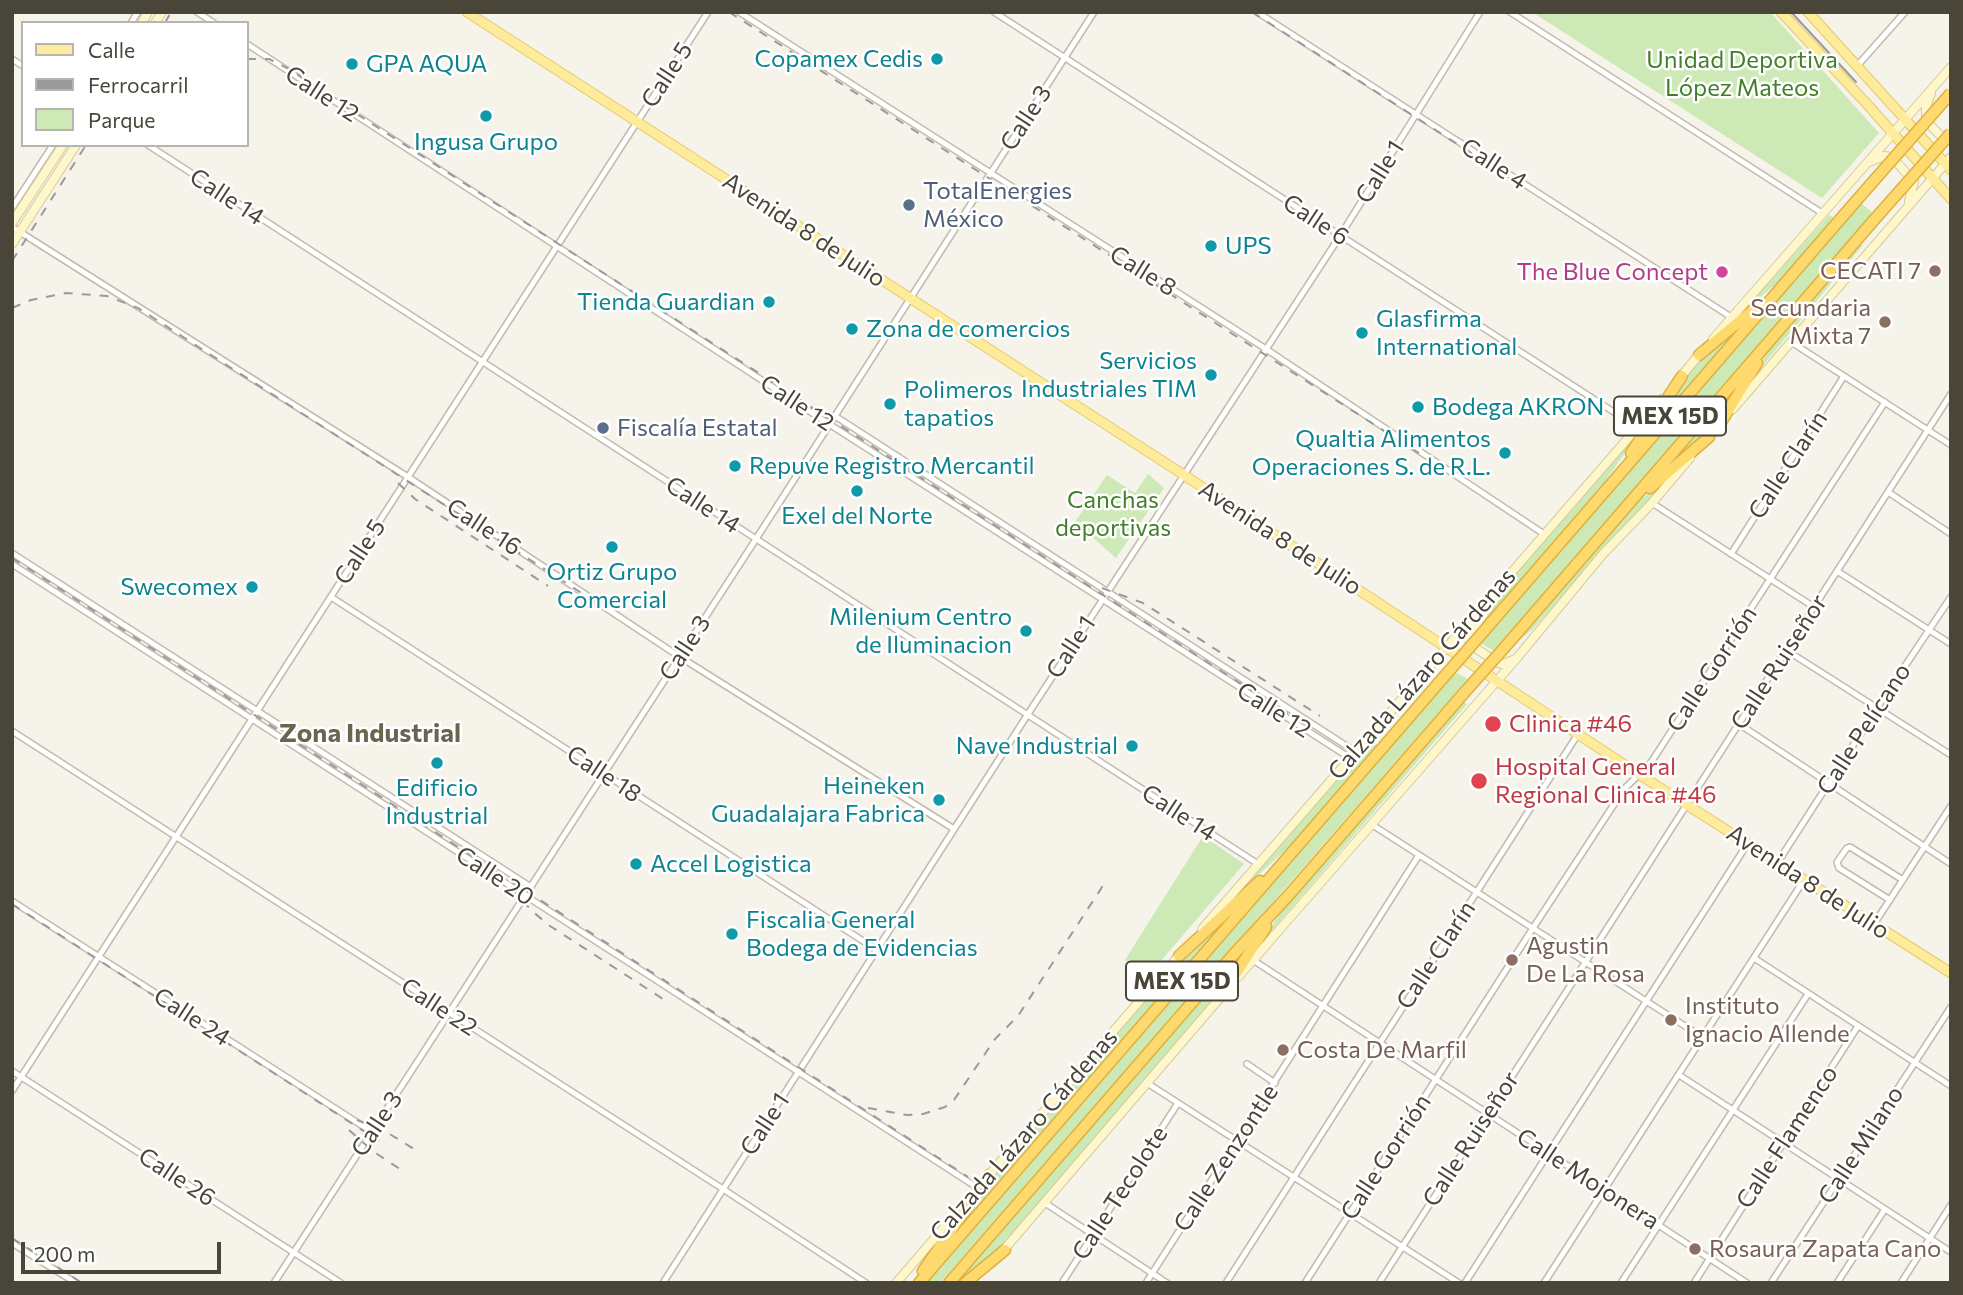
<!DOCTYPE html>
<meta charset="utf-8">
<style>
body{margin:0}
#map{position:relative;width:1963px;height:1295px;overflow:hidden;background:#f6f3eb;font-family:Commissioner,sans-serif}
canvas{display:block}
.frame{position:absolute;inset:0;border:14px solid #4a4539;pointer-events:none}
.legend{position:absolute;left:21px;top:21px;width:228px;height:126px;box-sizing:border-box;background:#fff;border:2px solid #b7b5b0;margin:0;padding:9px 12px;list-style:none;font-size:21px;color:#4a4539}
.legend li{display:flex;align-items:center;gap:14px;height:35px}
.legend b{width:35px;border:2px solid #b7b5b0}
.scale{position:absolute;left:21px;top:1242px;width:200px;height:32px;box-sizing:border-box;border:4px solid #4a4539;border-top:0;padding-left:9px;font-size:21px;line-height:24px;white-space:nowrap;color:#4a4539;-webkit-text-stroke:5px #fff;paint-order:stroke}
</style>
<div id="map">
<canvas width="1963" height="1295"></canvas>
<div class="frame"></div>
<ul class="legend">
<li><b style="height:9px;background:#feeb9c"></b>Calle</li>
<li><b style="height:9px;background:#9a9a9a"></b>Ferrocarril</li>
<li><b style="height:19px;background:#cde9b5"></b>Parque</li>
</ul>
<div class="scale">200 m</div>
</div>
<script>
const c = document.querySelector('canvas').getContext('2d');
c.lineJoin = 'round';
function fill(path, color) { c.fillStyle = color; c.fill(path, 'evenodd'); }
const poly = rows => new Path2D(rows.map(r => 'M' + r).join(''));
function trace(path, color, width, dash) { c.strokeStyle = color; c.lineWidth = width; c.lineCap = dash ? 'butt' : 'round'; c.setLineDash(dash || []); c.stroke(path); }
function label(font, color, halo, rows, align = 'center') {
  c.font = font + ' Commissioner,sans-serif'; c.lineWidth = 5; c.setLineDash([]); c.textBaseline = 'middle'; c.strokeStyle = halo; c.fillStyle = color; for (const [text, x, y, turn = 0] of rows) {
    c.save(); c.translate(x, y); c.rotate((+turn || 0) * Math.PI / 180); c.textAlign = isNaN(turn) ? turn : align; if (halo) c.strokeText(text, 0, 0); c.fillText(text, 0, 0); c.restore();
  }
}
const green = poly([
 [1532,12,1770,12,1879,133,1822,198],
 [1861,203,1873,213,1494,651,1480,643],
 [1829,215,1834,218,1782,279,1738,316],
 [1860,241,1863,245,1750,381,1775,339],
 [1752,316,1641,440,1699,359],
 [1750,369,1703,438,1648,485],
 [1641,430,1604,483,1478,629,1517,569],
 [1674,471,1533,629,1505,652,1616,521],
 [1148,474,1164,488,1116,558,1075,522,1107,475,1135,493],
 [1455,672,1468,679,940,1283,923,1283],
 [1462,700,1467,704,1256,949,1294,893],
 [1371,741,1378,746,1293,843,1223,908],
 [1203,836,1244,864,1148,976,1125,960],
 [1242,902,938,1251,983,1186,1184,955],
 [1260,931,1220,991,1002,1248,958,1283,953,1283]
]);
const street = poly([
 [197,12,214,23],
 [739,12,1266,349,1544,534],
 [994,12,1637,427],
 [1257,12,1731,317],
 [1510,12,1822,213],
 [131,23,138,12],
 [247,44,829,424,1350,758],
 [12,59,23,66],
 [1857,66,1905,12],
 [148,145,1258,864],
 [12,208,53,145],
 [12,227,408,477,680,657,954,829],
 [1791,342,1951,445],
 [835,416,1356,752],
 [1888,492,1951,534],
 [1652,503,1814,607],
 [12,553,531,887],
 [1731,554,1844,376],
 [12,564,978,1188],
 [1837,571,1951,644],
 [331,597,877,950],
 [1786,650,1951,755],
 [1739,724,1951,864],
 [12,731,723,1189,866,1283],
 [1371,824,1702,1037],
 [1778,862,1877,708,1951,597],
 [1890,900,1839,868,1837,862,1847,848,1850,847,1903,880],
 [12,901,372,1132],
 [1874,924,1951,806],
 [1754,958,1951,1086],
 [1253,960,1747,1283],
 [1247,1064,1275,1083],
 [12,1071,341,1283],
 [1679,1075,1951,1252],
 [1147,1083,1459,1283],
 [12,1091,708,12],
 [1045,1203,1167,1283],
 [12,1243,76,1283],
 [274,1283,756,539,1094,12],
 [663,1283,1028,714,1340,236,1480,12],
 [1062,1283,1178,1103],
 [1146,1283,1419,855],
 [1226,1283,1578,734],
 [1305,1283,1533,928,1624,789,1650,764,1885,402],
 [1379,1283,1951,394],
 [1465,1283,1748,843],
 [1544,1283,1804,880],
 [1621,1283,1808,994],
 [1694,1283,1858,1026],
 [1771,1283,1951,1007],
 [1837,1283,1885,1209],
 [1901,1283,1951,1205]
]);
const secondary = poly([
 [142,23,148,12],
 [155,23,162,12],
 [1931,93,1926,107,1926,118,1928,123,1942,137,1951,139],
 [1869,162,1884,156,1892,157,1914,182,1909,201],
 [12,223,63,145],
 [12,244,76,145],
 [1713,339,1951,67],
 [1679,379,1702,351],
 [1733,409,1951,157],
 [1500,592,1472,630,1469,640,1477,649,1498,663,1503,664,1513,660],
 [1202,929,1662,399],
 [1239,976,1516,659,1603,554,1652,503,1690,458],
 [987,1177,1182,952],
 [1002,1252,1226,991],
 [896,1283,965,1203]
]);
const primary = poly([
 [467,12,1184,475,1640,775,1951,973],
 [1781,12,1867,104,1951,199],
 [1808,12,1951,170]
]);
const highway = poly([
 [1699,355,1759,305],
 [1720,424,1757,363],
 [1631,453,1682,376],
 [1650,488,1709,437],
 [1484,631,1856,201],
 [1505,647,1874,220],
 [1179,956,1260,881],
 [1222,995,1266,927],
 [923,1271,989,1175],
 [919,1283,1443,678],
 [949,1283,1234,954,1288,896,1464,693],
 [965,1283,1005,1250]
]);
const tram = poly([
 [1791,12,1856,82]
]);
const rail = poly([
 [729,12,1425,457],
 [1252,12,1479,158],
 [165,23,171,12],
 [247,59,269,59,291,70,318,89,1311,729],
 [12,261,86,145],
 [12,308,31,300,66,293,107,296,138,308,605,608],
 [398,483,415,499,548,586],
 [12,558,968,1177],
 [1102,588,1143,603,1320,716],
 [511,887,532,911,550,926,663,999],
 [12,904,379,1141],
 [868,1108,907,1115,923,1114,945,1107,954,1100,995,1039,1018,1016,1106,881],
 [357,1120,383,1130,414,1149],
 [349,1130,374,1152,400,1169],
 [12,1238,82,1283]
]);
const highwayBridge = poly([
 [1856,201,1951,93],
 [1874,220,1951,133],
 [1443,678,1484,631],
 [1464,693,1505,647]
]);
const markers = [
 [937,59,7,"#0f9aa8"],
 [352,64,7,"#0f9aa8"],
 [486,116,7,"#0f9aa8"],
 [909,205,7,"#5c6f8a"],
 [1211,246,7,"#0f9aa8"],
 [1935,271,7,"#8d6e63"],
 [1722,272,7,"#d1479c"],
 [769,302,7,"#0f9aa8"],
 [1885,322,7,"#8d6e63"],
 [852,329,7,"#0f9aa8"],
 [1362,333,7,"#0f9aa8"],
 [1211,375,7,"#0f9aa8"],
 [890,404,7,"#0f9aa8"],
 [1418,407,7,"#0f9aa8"],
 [603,428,7,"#5c6f8a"],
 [1505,453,7,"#0f9aa8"],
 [735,466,7,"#0f9aa8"],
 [857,491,7,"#0f9aa8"],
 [612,547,7,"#0f9aa8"],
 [252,587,7,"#0f9aa8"],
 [1026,631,7,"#0f9aa8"],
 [1493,724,9,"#e0444e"],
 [1132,746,7,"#0f9aa8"],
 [437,763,7,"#0f9aa8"],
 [1479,781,9,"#e0444e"],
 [939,800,7,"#0f9aa8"],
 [636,864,7,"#0f9aa8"],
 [732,934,7,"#0f9aa8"],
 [1512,960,7,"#8d6e63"],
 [1671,1020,7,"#8d6e63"],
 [1283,1050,7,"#8d6e63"],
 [1695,1249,7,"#8d6e63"]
];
const shields = [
 [1670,416,112],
 [1182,981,112]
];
const shieldNames = [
 ["MEX 15D",1670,416],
 ["MEX 15D",1182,981]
];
const cultureNames = [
 ["Copamex Cedis",923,59,"right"],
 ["GPA AQUA",366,64],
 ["Ingusa Grupo",486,142,"center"],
 ["UPS",1225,246],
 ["Tienda Guardian",755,302,"right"],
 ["Glasfirma",1376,319],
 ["International",1376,347],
 ["Zona de comercios",866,329],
 ["Servicios",1197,361,"right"],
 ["Industriales TIM",1197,389,"right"],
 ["Polimeros",904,390],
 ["tapatios",904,418],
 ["Bodega AKRON",1432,407],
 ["Qualtia Alimentos",1491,439,"right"],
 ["Operaciones S. de R.L.",1491,467,"right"],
 ["Repuve Registro Mercantil",749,466],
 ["Exel del Norte",857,516,"center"],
 ["Ortiz Grupo",612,572,"center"],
 ["Comercial",612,600,"center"],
 ["Swecomex",238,587,"right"],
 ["Milenium Centro",1012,617,"right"],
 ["de Iluminacion",1012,645,"right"],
 ["Nave Industrial",1118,746,"right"],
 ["Heineken",925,786,"right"],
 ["Guadalajara Fabrica",925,814,"right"],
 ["Edificio",437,788,"center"],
 ["Industrial",437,816,"center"],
 ["Accel Logistica",650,864],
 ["Fiscalia General",746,920],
 ["Bodega de Evidencias",746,948]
];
const parkNames = [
 ["Unidad Deportiva",1742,60],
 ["López Mateos",1742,88],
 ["Canchas",1113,500],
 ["deportivas",1113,528]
];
const streetNames = [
 ["Calle 5",667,75,-57],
 ["Calle 12",322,94,33],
 ["Calle 3",1026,118,-57],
 ["Calle 4",1494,164,33],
 ["Calle 1",1380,172,-58],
 ["Calle 14",227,197,33],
 ["Calle 6",1316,220,33],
 ["Avenida 8 de Julio",804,230,33],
 ["Calle 8",1143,271,32],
 ["Calle 12",797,403,33],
 ["Calle Clarín",1788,465,-57],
 ["Calle 14",703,505,33],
 ["Calle 16",484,527,33],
 ["Avenida 8 de Julio",1280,538,33],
 ["Calle 5",360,552,-57],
 ["Calle 1",1071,647,-57],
 ["Calle 3",685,648,-57],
 ["Calle Ruiseñor",1779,662,-57],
 ["Calle Gorrión",1712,669,-57],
 ["Calzada Lázaro Cárdenas",1422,674,-49],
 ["Calle 12",1274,710,32],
 ["Calle Pelícano",1864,729,-57],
 ["Calle 18",604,774,33],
 ["Calle 14",1179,813,33],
 ["Calle 20",495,876,33],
 ["Avenida 8 de Julio",1808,882,33],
 ["Calle Clarín",1436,955,-57],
 ["Calle 22",439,1007,33],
 ["Calle 24",192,1017,33],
 ["Calle 3",377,1124,-57],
 ["Calle 1",765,1124,-57],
 ["Calzada Lázaro Cárdenas",1024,1135,-49],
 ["Calle Flamenco",1787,1137,-57],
 ["Calle Ruiseñor",1471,1139,-57],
 ["Calle Milano",1861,1145,-57],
 ["Calle Gorrión",1386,1157,-57],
 ["Calle Zenzontle",1226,1158,-57],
 ["Calle 26",177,1177,33],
 ["Calle Mojonera",1588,1179,33],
 ["Calle Tecolote",1120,1193,-57]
];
const serviceNames = [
 ["TotalEnergies",923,191],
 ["México",923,219],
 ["Fiscalía Estatal",617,428]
];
const educationNames = [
 ["CECATI 7",1921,271,"right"],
 ["Secundaria",1871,308,"right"],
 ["Mixta 7",1871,336,"right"],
 ["Agustin",1526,946],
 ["De La Rosa",1526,974],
 ["Instituto",1685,1006],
 ["Ignacio Allende",1685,1034],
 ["Costa De Marfil",1297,1050],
 ["Rosaura Zapata Cano",1709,1249]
];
const hotelNames = [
 ["The Blue Concept",1708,272]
];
const healthNames = [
 ["Clinica #46",1509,724],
 ["Hospital General",1495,767],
 ["Regional Clinica #46",1495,795]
];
const neighbourhoodNames = [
 ["Zona Industrial",370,733]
];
fill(green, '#cde9b5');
trace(street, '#c2bcae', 8);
trace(secondary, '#d5cb9b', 10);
trace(primary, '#e5ca6a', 11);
trace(highway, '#dfb13c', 13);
trace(street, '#fff', 5);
trace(secondary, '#fff7cc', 8);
trace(primary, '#feeb9c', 9);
trace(highway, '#feda6e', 10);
trace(tram, '#9a9a9a', 2);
trace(rail, '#9a9a9a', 2, [9, 9]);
trace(highwayBridge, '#dfb13c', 13, []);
trace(highwayBridge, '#feda6e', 10);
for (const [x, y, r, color] of markers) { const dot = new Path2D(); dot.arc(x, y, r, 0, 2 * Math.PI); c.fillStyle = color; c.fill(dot); trace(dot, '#fff', 2.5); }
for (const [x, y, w] of shields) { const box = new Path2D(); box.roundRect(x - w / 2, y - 19.5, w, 39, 5); c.fillStyle = '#fff'; c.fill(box); trace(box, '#4a4539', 2); }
label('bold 23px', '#4a4539', null, shieldNames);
label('24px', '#0d838f', '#fff', cultureNames, 'left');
label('24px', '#437e2a', '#fff', parkNames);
label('24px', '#4a4539', '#fff', streetNames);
label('24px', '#4e5e75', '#fff', serviceNames, 'left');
label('24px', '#785e54', '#fff', educationNames, 'left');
label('24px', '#b23c85', '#fff', hotelNames, 'right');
label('24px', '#be3a42', '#fff', healthNames, 'left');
label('bold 26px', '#6d6450', '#fff', neighbourhoodNames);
</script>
